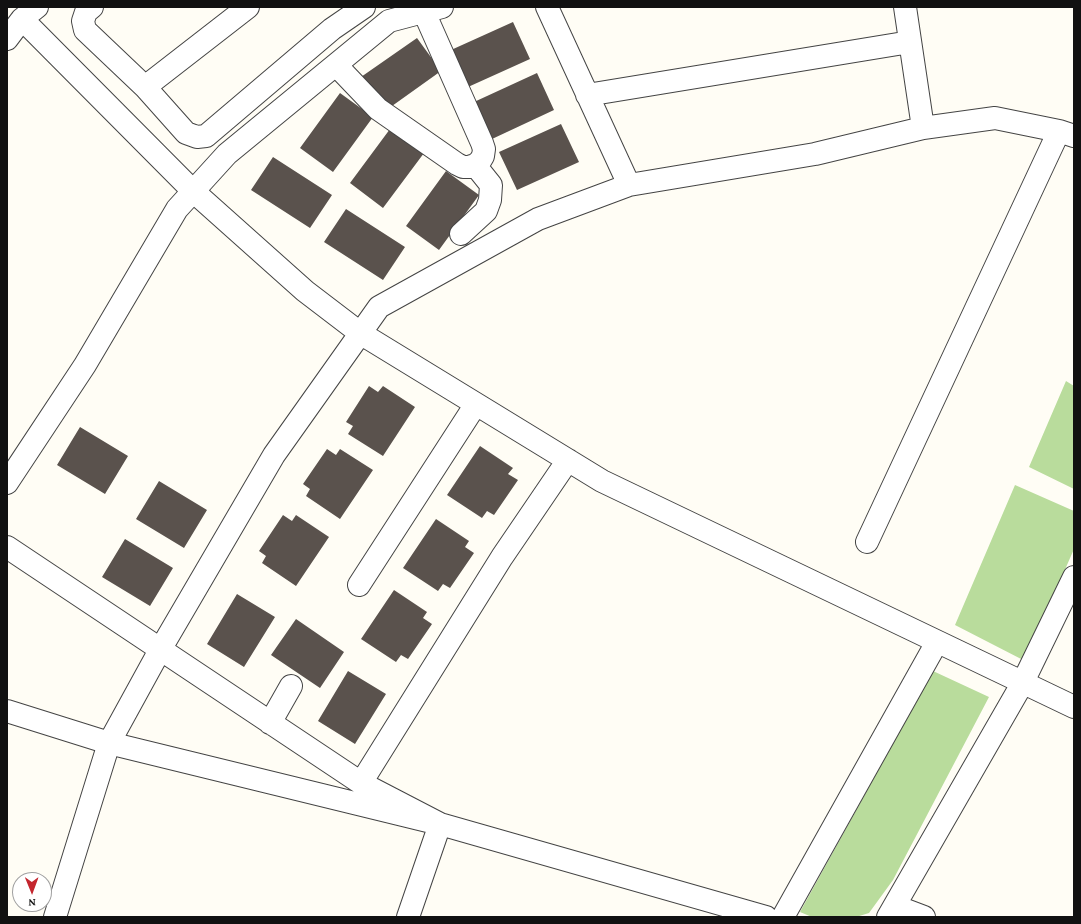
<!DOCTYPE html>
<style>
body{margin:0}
#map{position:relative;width:1081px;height:924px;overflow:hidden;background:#fffdf5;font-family:"Crimson Pro",serif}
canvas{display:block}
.frame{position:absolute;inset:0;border:8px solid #111;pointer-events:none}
.north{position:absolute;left:12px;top:872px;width:40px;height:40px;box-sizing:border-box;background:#fff;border:1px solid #a0a0a0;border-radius:50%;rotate:179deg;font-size:11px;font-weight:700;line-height:16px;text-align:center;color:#111}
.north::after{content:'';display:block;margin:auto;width:14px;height:18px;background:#c4262e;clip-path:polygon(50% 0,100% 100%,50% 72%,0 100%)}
</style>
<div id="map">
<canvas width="1081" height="924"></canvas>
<div class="frame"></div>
<div class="north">N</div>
</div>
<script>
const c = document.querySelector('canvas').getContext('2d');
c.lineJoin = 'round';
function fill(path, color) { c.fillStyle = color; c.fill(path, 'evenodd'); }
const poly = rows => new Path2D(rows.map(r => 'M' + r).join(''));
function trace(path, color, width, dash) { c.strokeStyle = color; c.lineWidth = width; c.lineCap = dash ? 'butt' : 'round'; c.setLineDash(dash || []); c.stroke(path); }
const forest = poly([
 [1066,381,1074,386,1074,489,1029,467],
 [1015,485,1074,511,1074,549,1025,661,955,625],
 [933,671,989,697,893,880,869,913,856,917,812,917,800,912]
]);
const building = poly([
 [513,22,530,59,468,87,451,50],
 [417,38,441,71,385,111,361,77],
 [537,73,554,110,492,139,474,102],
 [340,93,373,117,333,172,300,148],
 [561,124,579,162,517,190,499,152],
 [390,129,424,153,383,208,350,183],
 [273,157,332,195,310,228,251,190],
 [446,171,479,195,439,250,406,226],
 [346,209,405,247,383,280,324,242],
 [369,386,378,392,383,386,415,407,383,456,348,434,353,426,346,422],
 [80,427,128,456,105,494,57,465],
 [480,446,513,468,508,474,518,480,494,515,487,511,482,518,447,495],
 [327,449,336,455,340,449,373,470,340,519,306,496,310,489,303,484],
 [159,481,207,510,184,548,136,519],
 [283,515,292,521,296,515,329,537,296,586,262,563,266,556,259,551],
 [436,519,469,541,465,547,474,553,450,588,443,584,438,591,403,568],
 [125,539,173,568,150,606,102,577],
 [394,590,427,612,423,618,432,624,408,659,401,655,396,662,361,639],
 [237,594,275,617,244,667,207,644],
 [296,619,344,652,320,688,271,655],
 [348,671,386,694,355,744,318,721]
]);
const minor = poly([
 [92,7,86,12,83,21,85,30,145,87,186,133,197,137,206,136,332,29,364,7],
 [547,7,629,185],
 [905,7,923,128],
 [22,19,193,191,305,291,360,333,602,481,1074,707],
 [7,39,22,19,37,7],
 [336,65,378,109,457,164,463,167,469,167,475,165,480,161,483,156,484,149,482,143,424,12],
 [145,87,248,7],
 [587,95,910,42],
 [461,234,486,211,490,200,491,185,475,165],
 [7,483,85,365,177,209,227,154,389,21,442,7],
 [867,542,1059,131],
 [7,547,361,783,440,824,766,917],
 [359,585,476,404],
 [7,711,109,743,440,824,408,917],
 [270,723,291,686],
 [361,783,502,557,568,460],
 [895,906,924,917],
 [55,917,109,743,160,650,274,455,379,307,538,219,629,185,815,154,923,128,995,118,1059,131,1074,136],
 [783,917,937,642],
 [888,917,1022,684,1074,577]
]);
fill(forest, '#b9dc9c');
fill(building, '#5a524d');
trace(minor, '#444', 24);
trace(minor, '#fff', 22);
</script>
